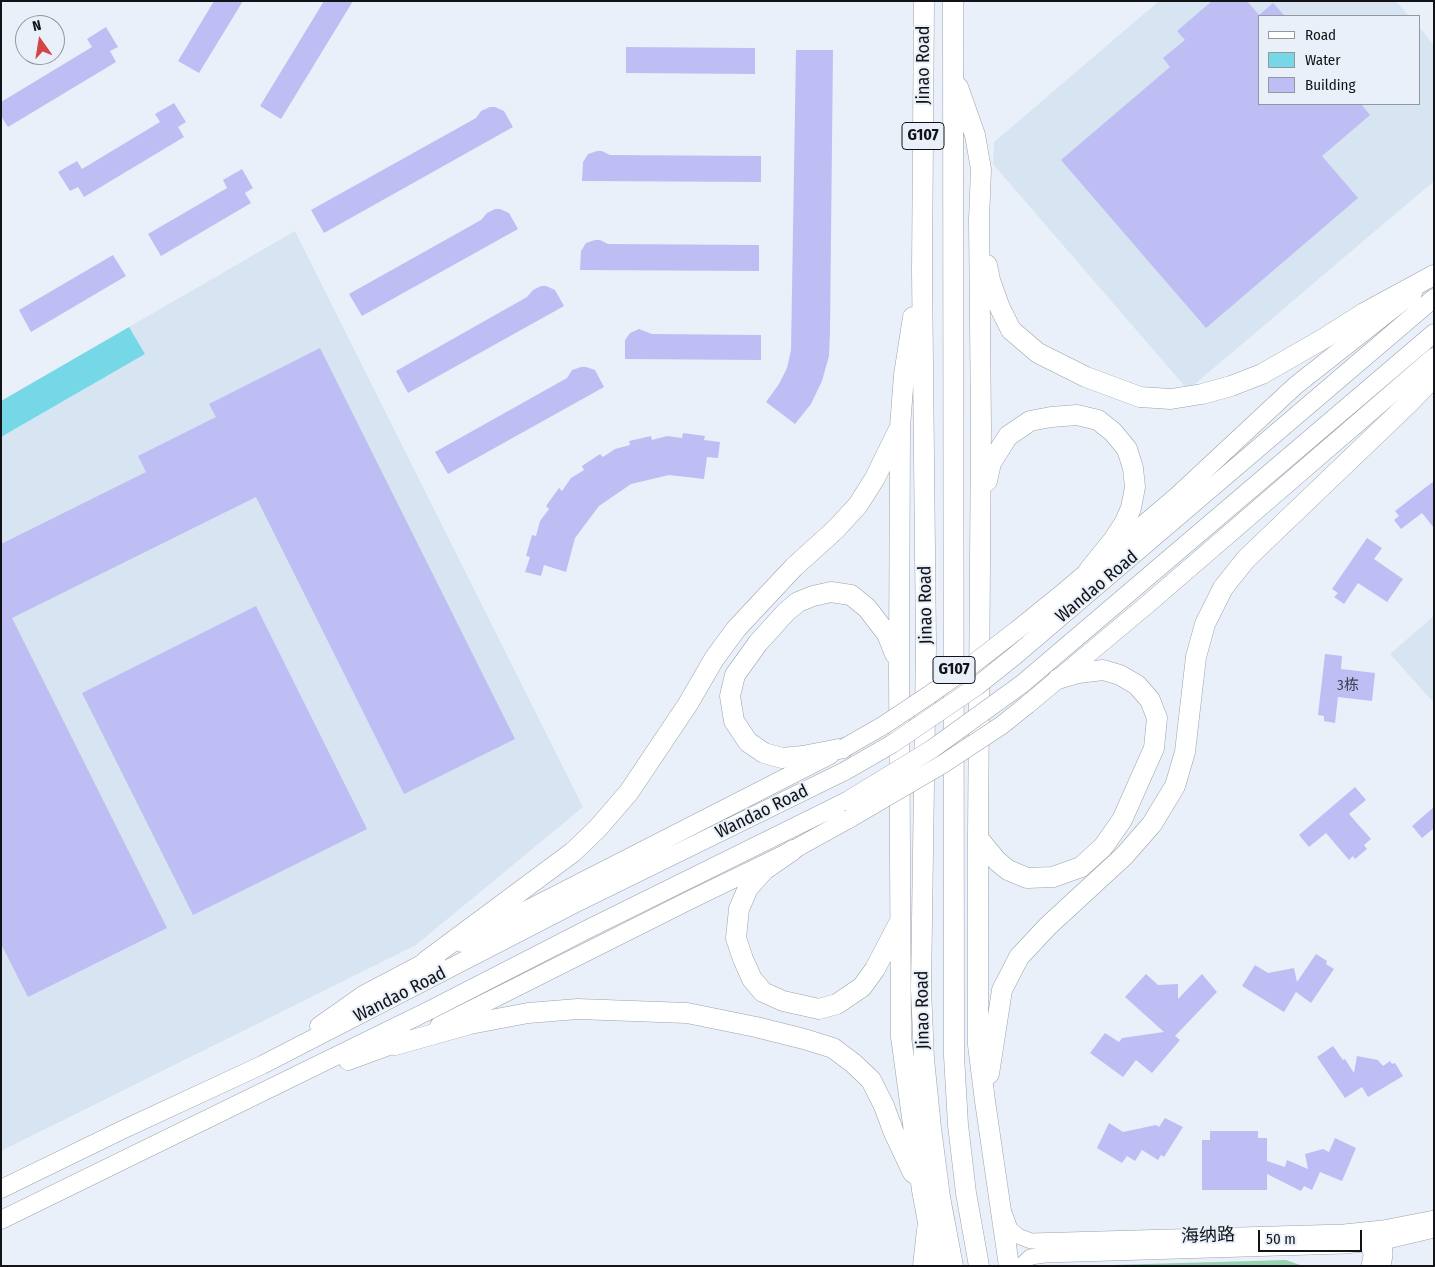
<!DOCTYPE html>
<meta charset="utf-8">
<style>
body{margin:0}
#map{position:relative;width:1435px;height:1267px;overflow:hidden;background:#e9f0f9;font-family:"Fira Sans Condensed",sans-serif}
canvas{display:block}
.frame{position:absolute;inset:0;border:2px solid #111316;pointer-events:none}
.legend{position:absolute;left:1258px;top:15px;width:162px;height:90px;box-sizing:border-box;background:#e9f0f9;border:1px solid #93989e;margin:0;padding:6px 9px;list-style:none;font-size:15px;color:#111316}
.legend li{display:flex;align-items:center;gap:10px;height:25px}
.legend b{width:25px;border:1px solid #93989e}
.north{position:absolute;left:15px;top:15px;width:50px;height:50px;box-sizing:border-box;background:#e9f0f9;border:1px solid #93989e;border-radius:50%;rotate:347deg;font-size:14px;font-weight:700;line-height:20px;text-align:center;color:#111316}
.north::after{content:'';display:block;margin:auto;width:18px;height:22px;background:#d44546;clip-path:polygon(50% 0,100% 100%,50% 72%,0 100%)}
.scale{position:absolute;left:1258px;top:1230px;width:104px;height:22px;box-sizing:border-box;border:2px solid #111316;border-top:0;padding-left:6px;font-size:15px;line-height:18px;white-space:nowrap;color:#111316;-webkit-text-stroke:4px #e9f0f9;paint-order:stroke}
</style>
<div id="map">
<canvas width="1435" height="1267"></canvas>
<div class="frame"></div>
<ul class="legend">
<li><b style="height:6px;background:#fff"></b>Road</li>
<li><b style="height:14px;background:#76d7e7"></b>Water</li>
<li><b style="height:14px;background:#bebef4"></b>Building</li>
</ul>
<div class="north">N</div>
<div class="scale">50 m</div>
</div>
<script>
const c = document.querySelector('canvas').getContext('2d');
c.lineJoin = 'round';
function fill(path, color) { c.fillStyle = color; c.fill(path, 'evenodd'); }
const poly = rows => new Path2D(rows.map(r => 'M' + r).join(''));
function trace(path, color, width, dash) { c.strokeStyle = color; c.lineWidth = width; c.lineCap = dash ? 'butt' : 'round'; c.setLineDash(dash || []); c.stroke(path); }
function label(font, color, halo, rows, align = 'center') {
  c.font = font + ' "Fira Sans Condensed","Noto Sans SC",sans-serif'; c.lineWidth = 4; c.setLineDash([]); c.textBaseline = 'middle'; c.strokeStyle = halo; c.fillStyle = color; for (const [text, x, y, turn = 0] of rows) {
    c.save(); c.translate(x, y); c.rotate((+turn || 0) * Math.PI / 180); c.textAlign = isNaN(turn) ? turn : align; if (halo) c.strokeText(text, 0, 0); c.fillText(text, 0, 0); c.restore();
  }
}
const built = poly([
 [1159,1,1396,1,1409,16,1259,16,1259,104,1419,104,1419,27,1434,45,1434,181,1188,390,993,164,994,142],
 [295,231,583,807,416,945,1,1151,1,437,145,354,129,327],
 [1434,616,1434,703,1390,654]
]);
const green = poly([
 [1286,1260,1303,1266,1078,1266]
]);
const water = poly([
 [129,327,145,354,1,437,1,401]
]);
const building = poly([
 [214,1,243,1,199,73,178,61],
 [324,1,353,1,281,119,260,106],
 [1212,1,1247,1,1259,15,1273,3,1285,16,1259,16,1259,104,1361,104,1370,115,1322,156,1358,198,1206,328,1061,160,1170,67,1163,58,1185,40,1177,31],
 [106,27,118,47,110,51,116,62,8,127,1,116,1,102,92,47,87,39],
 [626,47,755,48,755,74,626,73],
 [796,50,833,50,830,331,829,356,822,381,811,404,795,424,766,402,779,384,787,368,791,350],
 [174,103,186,122,178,127,184,137,84,197,78,187,70,191,58,172,77,161,82,169,160,122,155,114],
 [490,107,495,107,504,111,513,127,324,233,311,210,476,118,481,111],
 [597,151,602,151,610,155,761,156,761,182,582,181,583,162,588,154],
 [242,169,253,188,245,193,251,203,161,256,148,234,227,188,223,180],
 [495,209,500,209,509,213,518,229,362,316,349,294,481,220,487,213],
 [595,240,600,240,608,244,759,245,759,271,580,270,581,251,586,243],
 [113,255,126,276,31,332,19,310],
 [541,286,546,286,555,290,564,306,408,393,396,371,527,297,533,290],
 [639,329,652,334,761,335,761,360,625,359,625,340,630,333],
 [320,348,515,739,404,794,256,497,12,618,167,928,28,997,1,944,1,544,146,472,138,456,216,417,209,404],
 [581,367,586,367,595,370,604,387,448,474,435,452,567,378,572,370],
 [683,433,705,436,704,440,720,442,718,458,707,457,704,479,669,475,631,484,599,506,575,538,566,572,544,565,541,576,525,572,530,557,526,556,532,535,536,536,540,521,549,509,546,506,559,488,562,491,571,478,584,470,582,466,600,454,603,457,615,449,630,445,629,441,651,436,652,440,667,436,682,438],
 [1434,481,1434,528,1422,513,1401,529,1394,520,1399,516,1395,511],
 [1367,538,1382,548,1374,559,1403,579,1387,602,1358,583,1344,604,1334,597,1338,593,1332,589],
 [256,606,367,829,193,915,82,693],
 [1325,654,1342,656,1341,669,1375,673,1372,701,1338,697,1335,723,1324,721,1324,716,1318,715],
 [1355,787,1366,800,1349,814,1371,839,1364,845,1367,849,1355,859,1353,856,1349,860,1326,833,1309,847,1299,835],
 [1434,807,1434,828,1422,838,1412,826],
 [1316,954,1327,961,1326,964,1334,969,1311,1003,1296,992,1284,1012,1242,986,1255,965,1268,973,1294,968,1297,982],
 [1146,974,1158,985,1178,984,1178,999,1202,974,1217,992,1175,1036,1180,1040,1152,1073,1136,1060,1123,1077,1090,1053,1105,1033,1119,1042,1122,1038,1164,1032,1125,997],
 [1333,1046,1343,1060,1345,1059,1354,1073,1357,1056,1378,1060,1383,1066,1390,1061,1392,1064,1395,1063,1403,1076,1368,1097,1362,1087,1345,1098,1317,1057],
 [1165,1118,1183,1127,1164,1157,1161,1155,1158,1160,1142,1150,1135,1161,1127,1156,1122,1163,1097,1148,1109,1123,1123,1132,1156,1125,1159,1127],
 [1210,1131,1258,1131,1258,1138,1267,1138,1267,1161,1285,1167,1287,1160,1308,1169,1305,1154,1323,1149,1329,1152,1335,1138,1356,1148,1342,1181,1320,1172,1312,1190,1304,1186,1301,1191,1267,1174,1267,1190,1202,1190,1202,1140,1210,1140]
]);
const secondary = poly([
 [1005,1215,1010,1229,1018,1236,1031,1241,1344,1232,1383,1228,1434,1218],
 [1383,1232,1385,1255,1383,1266],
 [1021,1266,1030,1257,1045,1255,1344,1246,1384,1242,1434,1230],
 [1369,1266,1371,1256,1369,1235]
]);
const primary = poly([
 [1017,630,1059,596,1177,496,1295,386,1413,293],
 [1017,654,1434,298],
 [1022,684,1434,333],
 [1027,705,1149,603,1434,357],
 [462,943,830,755],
 [319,1026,363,995,437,956],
 [439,1026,690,900,793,850,849,819],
 [348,1061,408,1039],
 [1,1189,122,1130,262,1065,576,903,845,771],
 [1,1220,430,1010,588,929,847,801],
 [922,1266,926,1230]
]);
const highway = poly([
 [924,1,922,271,926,645,921,989,924,1059,931,1128,940,1197,953,1266],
 [953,1,954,1056,958,1125,966,1193,979,1266],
 [958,87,975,135,981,169,979,220,981,426,978,838,978,1045,985,1101,1009,1266],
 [987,265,990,280,1000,308,1011,330,1038,353,1086,377,1140,397,1171,399,1202,394,1231,386,1262,374,1323,339,1364,313,1434,275],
 [913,317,904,375,900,427,899,672,901,1037,922,1190,936,1266],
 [987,481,991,463,1008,436,1030,421,1051,417,1077,415,1098,420,1113,432,1127,449,1133,468,1135,487,1131,508,1125,522,1114,539,1089,570],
 [844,748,803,756,782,758,764,753,748,742,734,721,730,696,735,675,758,643,786,612,798,602,813,596,831,592,851,595,867,608,887,634,895,654],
 [978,838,997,861,1008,870,1027,878,1053,877,1081,867,1103,847,1122,820,1154,748,1157,718,1150,700,1137,685,1120,675,1103,670,1078,673,1058,679],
 [793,850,764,870,748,888,739,909,736,938,743,959,752,979,763,992,783,1001,819,1009,837,1004,862,987,875,969,899,923],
 [425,962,573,852,598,828,629,792,688,704,714,659,736,629,794,567,836,529,858,505,875,478,898,431],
 [395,1045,470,1024,528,1013,578,1009,687,1013,756,1027,804,1039,833,1048,853,1063,871,1080,884,1106,894,1133,913,1173],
 [989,1074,1002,990,1019,957,1048,926,1124,856,1152,824,1175,786,1185,752,1196,657,1205,624,1223,588,1246,559,1409,403,1434,377]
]);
const primaryBridge = poly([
 [844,748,884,725,929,695,969,667,1017,630],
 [845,771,892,744,977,686,1017,654],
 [847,801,932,749,1022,684],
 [849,819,943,764,1002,725,1027,705]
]);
const numberNames = [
 ["3栋",1348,686]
];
const shields = [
 [923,136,42],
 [954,670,42]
];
const shieldNames = [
 ["G107",923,136],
 ["G107",954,670]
];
const streetNames = [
 ["Jinao Road",924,65,-90],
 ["Wandao Road",1097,587,-40],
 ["Jinao Road",926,605,-91],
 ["Wandao Road",762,812,-26],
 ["Wandao Road",400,995,-27],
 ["Jinao Road",923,1010,-91],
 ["海纳路",1208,1236,-2]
];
fill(built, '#d7e4f2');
fill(green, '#97d3b0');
fill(water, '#76d7e7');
fill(building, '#bebef4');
trace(secondary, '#9ba2aa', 16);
trace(primary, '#9ba2aa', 19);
trace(highway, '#9ba2aa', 21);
trace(secondary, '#fff', 15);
trace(primary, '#fff', 18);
trace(highway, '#fff', 20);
trace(primaryBridge, '#9ba2aa', 19, []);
trace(primaryBridge, '#fff', 18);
label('15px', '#3c3e4e', null, numberNames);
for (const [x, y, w] of shields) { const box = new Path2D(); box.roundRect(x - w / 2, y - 13.5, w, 27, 4); c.fillStyle = '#e9f0f9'; c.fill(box); trace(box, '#111316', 1); }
label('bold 16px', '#111316', null, shieldNames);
label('18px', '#111316', '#e9f0f9', streetNames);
</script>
